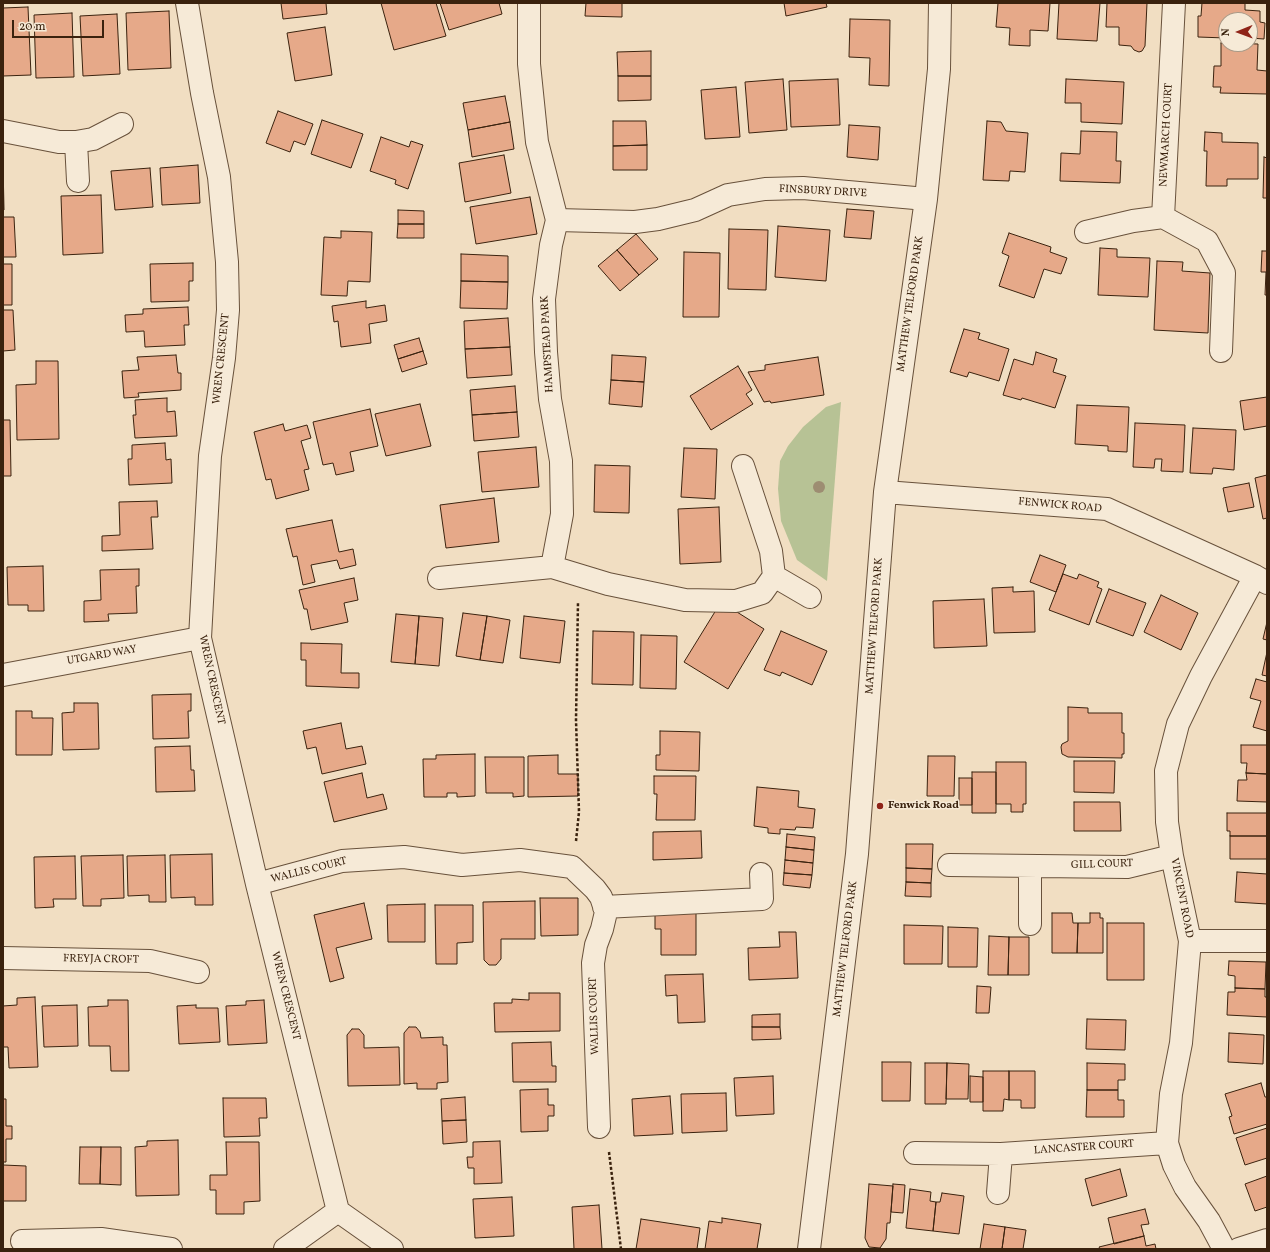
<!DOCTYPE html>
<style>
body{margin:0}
#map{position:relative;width:1270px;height:1252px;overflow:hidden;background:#f1dec2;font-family:Vollkorn,serif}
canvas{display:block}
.frame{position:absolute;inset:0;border:4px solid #3a220e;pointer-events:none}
.north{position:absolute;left:1218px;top:12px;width:40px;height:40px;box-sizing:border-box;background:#f6ead7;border:1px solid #ab9a87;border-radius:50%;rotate:269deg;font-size:11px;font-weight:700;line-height:16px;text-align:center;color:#3a220e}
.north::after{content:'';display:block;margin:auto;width:14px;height:18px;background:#8f2418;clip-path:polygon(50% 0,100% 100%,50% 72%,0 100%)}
.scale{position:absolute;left:12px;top:20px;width:92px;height:18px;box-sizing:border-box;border:2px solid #3a220e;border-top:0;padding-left:5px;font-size:12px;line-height:14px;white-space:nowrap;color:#3a220e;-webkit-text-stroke:3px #f6ead7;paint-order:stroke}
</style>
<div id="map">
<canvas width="1270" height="1252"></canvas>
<div class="frame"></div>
<div class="north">N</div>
<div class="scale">20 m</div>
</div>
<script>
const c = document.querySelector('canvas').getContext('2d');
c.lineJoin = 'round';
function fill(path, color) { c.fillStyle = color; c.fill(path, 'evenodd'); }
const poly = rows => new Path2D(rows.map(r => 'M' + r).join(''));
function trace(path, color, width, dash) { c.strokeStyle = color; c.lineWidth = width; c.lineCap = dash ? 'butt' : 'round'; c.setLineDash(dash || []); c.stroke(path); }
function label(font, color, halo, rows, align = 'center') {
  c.font = font + ' Vollkorn,serif'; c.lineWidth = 3; c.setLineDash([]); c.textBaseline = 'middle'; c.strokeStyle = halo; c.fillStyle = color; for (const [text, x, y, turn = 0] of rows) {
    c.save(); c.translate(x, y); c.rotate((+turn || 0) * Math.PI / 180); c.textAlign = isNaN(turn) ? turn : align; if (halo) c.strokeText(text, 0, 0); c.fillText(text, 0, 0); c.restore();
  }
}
const green = poly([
 [841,402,827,581,797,560,781,521,778,489,780,461,788,446,803,427,826,407]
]);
const building = poly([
 [281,3,326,3,327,14,283,19,281,3],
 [381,3,436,3,446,36,394,50,381,3],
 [440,3,499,3,502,14,449,30,440,3],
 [586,3,622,3,622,17,585,16,586,3],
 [784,3,826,3,827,7,786,16,784,3],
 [998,3,1050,3,1048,31,1030,30,1030,46,1009,45,1010,28,996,27,998,3],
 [1059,3,1100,3,1097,41,1057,39,1059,3],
 [1107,3,1147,3,1145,46,1142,51,1139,52,1134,50,1131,46,1119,45,1119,27,1106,27,1107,3],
 [1202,3,1245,3,1245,10,1260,11,1260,22,1265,23,1264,39,1250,38,1250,20,1226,20,1226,38,1198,37,1198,16,1201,16,1202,3],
 [28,7,31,75,3,76,3,8,28,7],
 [169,11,171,68,128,70,126,13,169,11],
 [72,13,74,77,36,78,34,15,72,13],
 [117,14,120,74,83,76,80,16,117,14],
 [850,19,890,20,889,86,869,85,870,58,849,57,850,19],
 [325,27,332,75,295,81,287,33,325,27],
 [1221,43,1258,44,1257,70,1267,71,1267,94,1220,93,1221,87,1213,87,1214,66,1221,66,1221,43],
 [651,51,651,76,618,76,617,52,651,51],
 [618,76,651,76,651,100,618,101,618,76],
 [783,79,787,130,749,133,745,82,783,79],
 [838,79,840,125,791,127,789,81,838,79],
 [1066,79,1124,82,1122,124,1081,122,1081,103,1065,103,1066,79],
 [736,87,740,137,705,139,701,90,736,87],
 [505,96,510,122,468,130,463,103,505,96],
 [278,111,313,124,305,145,294,141,290,152,266,143,278,111],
 [322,120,363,134,351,168,311,154,322,120],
 [613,121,646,121,647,145,613,146,613,121],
 [987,121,1001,122,1006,131,1028,133,1025,172,1010,171,1009,181,983,180,987,121],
 [510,122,514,149,472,157,468,130,510,122],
 [849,125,880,127,878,160,847,157,849,125],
 [1081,131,1117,132,1116,161,1121,161,1120,183,1060,181,1061,153,1080,154,1081,131],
 [1205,132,1222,133,1222,142,1258,143,1258,179,1227,179,1227,186,1206,186,1207,151,1204,151,1205,132],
 [381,137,409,147,411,141,423,145,408,189,395,184,396,180,370,171,381,137],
 [647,145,647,170,613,170,613,146,647,145],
 [504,155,511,193,465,202,459,163,504,155],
 [1264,157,1267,158,1267,198,1263,198,1264,157],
 [3,163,4,210,3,210,3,163],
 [198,165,200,203,162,205,160,168,198,165],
 [150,168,153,207,115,210,111,171,150,168],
 [101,195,103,253,63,255,61,196,101,195],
 [530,197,537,234,476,244,470,207,530,197],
 [847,209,874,211,871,239,844,237,847,209],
 [398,210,424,211,424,224,398,224,398,210],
 [3,217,14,217,16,257,3,257,3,217],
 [398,224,424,224,424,238,397,238,398,224],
 [778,226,830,230,826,281,775,277,778,226],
 [729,229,768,230,766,290,728,289,729,229],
 [341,231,372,232,370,282,348,281,347,296,321,295,324,237,341,238,341,231],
 [1009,233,1051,247,1050,252,1067,258,1061,274,1044,269,1034,298,999,286,1009,256,1002,253,1009,233],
 [636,234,658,259,639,275,617,250,636,234],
 [1100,248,1117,249,1117,257,1150,258,1148,297,1098,295,1100,248],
 [617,250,639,275,620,291,598,266,617,250],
 [1262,251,1267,251,1267,295,1265,295,1266,272,1261,272,1262,251],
 [684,252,720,253,719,317,683,317,684,252],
 [461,254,508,256,508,282,461,281,461,254],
 [1157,261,1183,262,1182,271,1210,273,1208,333,1154,330,1157,261],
 [193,263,193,281,189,281,189,301,151,302,150,264,193,263],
 [3,264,12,264,12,305,3,305,3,264],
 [461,281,508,282,507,309,460,308,461,281],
 [366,301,366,308,385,305,387,321,369,324,371,343,341,347,338,321,334,322,332,306,366,301],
 [188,307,189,325,184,325,185,345,145,347,144,331,126,332,125,315,143,314,143,309,188,307],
 [3,310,13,310,15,350,3,351,3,310],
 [508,318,510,347,465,349,464,321,508,318],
 [964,329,980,333,978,339,1009,349,999,381,969,372,967,377,950,372,964,329],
 [419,338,423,351,398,359,394,345,419,338],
 [510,347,512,375,467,378,465,349,510,347],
 [423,351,427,364,402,372,398,359,423,351],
 [1036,352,1057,359,1053,372,1066,376,1055,408,1022,398,1021,400,1003,395,1014,359,1033,365,1036,352],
 [176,355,178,373,181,373,181,390,138,393,139,397,124,398,122,371,139,370,137,357,176,355],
 [612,355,646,357,644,382,611,380,612,355],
 [818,357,824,395,771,403,770,401,764,402,748,372,765,370,765,365,818,357],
 [36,361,58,361,59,439,17,440,16,385,36,384,36,361],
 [738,366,752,390,746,394,753,404,711,430,690,396,738,366],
 [611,380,644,382,642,407,609,404,611,380],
 [515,386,517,412,472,415,470,390,515,386],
 [1267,397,1267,426,1244,430,1240,401,1267,397],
 [167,398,167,412,175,411,177,436,135,438,133,415,136,415,135,400,167,398],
 [420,404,431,446,386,456,375,414,420,404],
 [1077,405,1129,407,1127,452,1108,451,1108,446,1075,444,1077,405],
 [370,409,378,446,350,452,354,471,336,475,333,463,323,465,313,422,370,409],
 [517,412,519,437,474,441,472,415,517,412],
 [3,420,10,420,11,476,3,476,3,420],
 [1135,423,1185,425,1183,472,1161,471,1162,459,1155,459,1154,468,1133,467,1135,423],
 [283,424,285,431,307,425,311,438,301,441,309,469,304,470,309,490,276,499,271,479,266,480,254,432,283,424],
 [1193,428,1236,430,1234,470,1213,468,1212,474,1190,473,1193,428],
 [165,443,166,460,171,459,172,483,129,485,128,459,132,459,132,445,165,443],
 [536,447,539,487,482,492,478,452,536,447],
 [684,448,717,449,715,499,681,497,684,448],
 [595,465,630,466,629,513,594,512,595,465],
 [1267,475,1267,518,1263,519,1255,478,1267,475],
 [1249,483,1254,507,1228,512,1223,488,1249,483],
 [494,498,499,542,446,548,440,505,494,498],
 [157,501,158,517,151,517,153,549,102,551,102,536,120,535,119,502,157,501],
 [719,507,721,562,680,564,678,509,719,507],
 [332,520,339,552,353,549,356,565,340,569,337,560,311,565,315,582,303,585,297,556,293,557,286,529,332,520],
 [1040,555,1066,565,1056,592,1030,582,1040,555],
 [43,566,44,611,28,611,28,605,8,605,7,567,43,566],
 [139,569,139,586,136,586,137,613,108,614,109,621,84,622,84,601,101,600,100,570,139,569],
 [1063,574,1077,579,1079,574,1099,582,1097,587,1102,589,1089,625,1049,610,1063,574],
 [354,578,358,600,344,603,348,622,311,630,307,609,304,609,299,590,354,578],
 [1013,587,1013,592,1034,591,1035,632,994,633,992,588,1013,587],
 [1109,589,1146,603,1133,636,1096,622,1109,589],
 [1161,595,1198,613,1181,650,1144,632,1161,595],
 [984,599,987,646,934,648,933,601,984,599],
 [721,602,764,629,728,689,684,662,721,602],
 [463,613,487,616,480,660,456,656,463,613],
 [396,614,419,616,415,664,391,662,396,614],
 [419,616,443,618,439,666,415,664,419,616],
 [487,616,510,620,503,663,480,660,487,616],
 [524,616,565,621,560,663,520,658,524,616],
 [1267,622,1267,640,1263,639,1267,622],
 [593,631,634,632,633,685,592,684,593,631],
 [781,631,827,651,812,685,782,672,780,676,764,670,781,631],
 [641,635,677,636,676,689,640,688,641,635],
 [301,643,342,644,341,673,359,673,359,688,306,686,306,660,301,660,301,643],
 [1267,652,1267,676,1262,675,1267,652],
 [1256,679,1267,682,1267,731,1253,727,1261,701,1250,698,1256,679],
 [191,694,191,711,188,711,189,738,153,739,152,695,191,694],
 [74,703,98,703,99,749,63,750,62,713,74,712,74,703],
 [1068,707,1088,708,1088,713,1122,713,1122,733,1124,733,1124,754,1122,754,1122,758,1068,757,1062,754,1061,747,1062,744,1068,741,1068,707],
 [16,711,32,711,32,718,53,718,52,755,16,755,16,711],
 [341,723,346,749,362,746,366,764,322,774,316,747,307,749,303,731,341,723],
 [660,731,700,732,699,771,656,770,656,755,660,755,660,731],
 [1241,745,1267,745,1267,774,1246,773,1247,763,1241,763,1241,745],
 [190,746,191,770,194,770,195,791,156,792,155,747,190,746],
 [475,754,475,796,457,797,457,793,447,793,447,797,424,797,423,759,436,759,436,755,475,754],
 [558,755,558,774,578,774,578,796,528,797,528,756,558,755],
 [928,756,955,756,954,796,927,796,928,756],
 [485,757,524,757,524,796,513,797,513,793,486,793,485,757],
 [1074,761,1115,761,1114,793,1074,792,1074,761],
 [996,762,1026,762,1026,804,1023,804,1023,812,1011,812,1011,804,996,804,996,762],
 [972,772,996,772,996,813,972,813,972,772],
 [362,773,367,798,383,794,387,809,334,822,324,782,362,773],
 [1246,773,1267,774,1267,802,1237,801,1238,780,1247,780,1246,773],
 [654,776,696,776,695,820,656,820,657,794,654,794,654,776],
 [959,778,972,778,972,805,959,805,959,778],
 [757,787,799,791,798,807,815,809,813,828,796,827,795,830,780,829,780,834,768,833,768,828,754,826,757,787],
 [1074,802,1120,802,1121,831,1074,831,1074,802],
 [1227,813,1267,813,1267,836,1230,836,1230,831,1227,831,1227,813],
 [701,831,702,858,653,860,653,832,701,831],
 [787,834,815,837,814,850,786,847,787,834],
 [1230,836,1267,836,1267,859,1230,859,1230,836],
 [906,844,933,844,932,869,906,868,906,844],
 [786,847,814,850,813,863,785,860,786,847],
 [212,854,213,905,195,905,195,897,171,898,170,855,212,854],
 [123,855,124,898,101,899,101,906,83,906,81,856,123,855],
 [165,855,166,902,149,902,149,895,128,896,127,856,165,855],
 [75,856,76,899,53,899,54,907,35,908,34,857,75,856],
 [785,860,813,863,812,875,784,873,785,860],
 [906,868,932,869,931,883,906,882,906,868],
 [1237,872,1267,874,1267,904,1235,902,1237,872],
 [784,873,812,875,810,888,783,885,784,873],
 [906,882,931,883,931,897,905,896,906,882],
 [540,898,578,898,578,935,541,936,540,898],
 [535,901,535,939,501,939,501,959,496,965,489,965,484,960,483,902,535,901],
 [364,903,372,939,336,948,344,978,330,982,314,915,364,903],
 [425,904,425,942,388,942,387,905,425,904],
 [435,905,473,905,473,942,457,943,457,964,436,964,435,905],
 [655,911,696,911,696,955,661,955,661,929,655,929,655,911],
 [1052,913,1072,913,1073,923,1078,923,1077,953,1052,953,1052,913],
 [1090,913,1100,913,1100,918,1103,918,1103,953,1077,953,1078,923,1090,923,1090,913],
 [1107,923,1144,923,1144,980,1107,980,1107,923],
 [904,925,943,926,942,964,904,964,904,925],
 [948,927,978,928,977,967,948,967,948,927],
 [779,932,796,932,798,978,749,980,748,948,780,947,779,932],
 [989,936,1009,937,1008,975,988,975,989,936],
 [1009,937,1029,937,1029,975,1008,975,1009,937],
 [1229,961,1266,962,1265,989,1235,988,1235,976,1228,975,1229,961],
 [703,974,705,1022,678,1023,677,995,666,996,665,975,703,974],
 [977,986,991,987,989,1013,976,1013,977,986],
 [1235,988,1265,989,1265,997,1267,997,1267,1017,1227,1015,1228,992,1235,992,1235,988],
 [529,993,560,993,560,1031,495,1032,494,1003,512,1003,512,999,529,1000,529,993],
 [35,997,38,1067,9,1068,8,1047,3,1047,3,1006,17,1005,17,998,35,997],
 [108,1000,128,1000,129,1071,111,1071,110,1046,89,1046,88,1007,108,1006,108,1000],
 [264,1000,267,1043,228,1045,226,1006,246,1005,246,1001,264,1000],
 [77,1005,78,1046,44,1047,42,1006,77,1005],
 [196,1005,196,1008,218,1008,220,1042,179,1044,177,1006,196,1005],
 [780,1014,780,1027,752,1027,752,1015,780,1014],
 [1087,1019,1126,1020,1125,1050,1086,1049,1087,1019],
 [409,1027,416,1027,420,1032,421,1038,443,1037,443,1045,447,1045,448,1082,437,1083,437,1089,417,1089,417,1083,404,1084,404,1033,409,1027],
 [752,1027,780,1027,781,1039,752,1040,752,1027],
 [352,1029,359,1029,364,1035,364,1048,399,1047,400,1085,348,1086,347,1035,352,1029],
 [1229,1033,1264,1035,1263,1064,1228,1062,1229,1033],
 [551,1042,552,1066,556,1066,556,1082,513,1082,512,1043,551,1042],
 [882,1062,911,1062,910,1101,882,1101,882,1062],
 [925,1063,947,1063,946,1104,925,1104,925,1063],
 [947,1063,969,1064,968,1099,946,1099,947,1063],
 [1087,1063,1125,1064,1125,1080,1118,1080,1118,1090,1087,1090,1087,1063],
 [983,1071,1009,1071,1009,1100,1004,1099,1003,1111,983,1111,983,1071],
 [1009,1071,1035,1071,1035,1108,1021,1108,1021,1100,1009,1100,1009,1071],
 [773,1076,774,1114,736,1116,734,1078,773,1076],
 [970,1076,983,1077,983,1102,970,1102,970,1076],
 [1261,1083,1265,1097,1267,1097,1267,1124,1234,1134,1229,1117,1232,1116,1225,1094,1261,1083],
 [548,1089,548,1105,554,1105,554,1116,548,1116,548,1131,521,1132,520,1090,548,1089],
 [1087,1090,1118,1090,1118,1100,1124,1100,1124,1117,1086,1117,1087,1090],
 [726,1093,727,1131,682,1133,681,1094,726,1093],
 [670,1096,673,1134,634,1136,632,1099,670,1096],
 [465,1097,466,1120,442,1121,441,1099,465,1097],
 [223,1098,266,1098,267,1118,259,1118,260,1136,224,1137,223,1098],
 [3,1099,6,1099,6,1126,12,1126,12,1139,6,1139,6,1162,3,1162,3,1099],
 [466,1120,467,1142,443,1144,442,1121,466,1120],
 [1267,1128,1267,1158,1245,1165,1236,1138,1267,1128],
 [178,1140,179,1195,136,1196,135,1147,147,1146,147,1141,178,1140],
 [500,1141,502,1183,474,1184,474,1168,468,1168,467,1157,473,1157,473,1142,500,1141],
 [226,1142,259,1142,260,1201,244,1202,244,1214,216,1214,216,1190,210,1190,210,1175,227,1175,226,1142],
 [80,1147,101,1147,100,1184,79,1184,80,1147],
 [101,1147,121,1147,121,1185,100,1184,101,1147],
 [3,1165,26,1166,26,1201,3,1201,3,1165],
 [1120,1169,1127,1196,1092,1206,1085,1179,1120,1169],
 [1267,1176,1267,1207,1255,1211,1245,1184,1267,1176],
 [869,1184,893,1186,890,1223,887,1223,886,1239,880,1248,869,1247,865,1238,869,1184],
 [893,1184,905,1185,903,1213,891,1212,893,1184],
 [910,1189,931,1192,930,1201,936,1202,933,1231,906,1228,910,1189],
 [942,1193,964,1196,959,1234,933,1231,936,1202,940,1202,942,1193],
 [512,1197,514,1236,475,1238,473,1199,512,1197],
 [599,1205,602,1249,574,1249,572,1207,599,1205],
 [1145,1209,1149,1224,1141,1225,1144,1236,1114,1244,1108,1218,1145,1209],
 [722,1218,761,1224,757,1249,705,1249,709,1221,722,1223,722,1218],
 [641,1219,700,1228,697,1249,636,1249,641,1219],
 [984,1224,1005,1227,1002,1249,980,1249,984,1224],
 [1005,1227,1026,1230,1023,1249,1002,1249,1005,1227],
 [1144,1236,1146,1246,1155,1244,1156,1249,1100,1249,1099,1247,1144,1236]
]);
const path = poly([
 [576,841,579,812,576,720,578,602],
 [609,1152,621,1249]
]);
const minor = poly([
 [187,3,202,93,219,177,227,262,228,310,224,358,210,456,200,638,257,884,338,1211,392,1249],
 [529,3,529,64,537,142,557,220,551,245,544,299,546,352,550,399,561,461,562,514,552,567],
 [1174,3,1163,217,1207,241,1224,273,1221,351],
 [3,131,59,142,76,142,93,139,122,124],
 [76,142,78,181],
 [557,220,635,222,658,219,695,210,728,195,765,189,803,188,926,199],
 [1086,232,1133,221,1163,217],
 [885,492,1107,509,1255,576,1267,583],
 [774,576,810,597],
 [439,578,552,567,608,584,685,600,736,601,762,593,774,576,771,551,743,466],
 [3,675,200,638],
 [949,865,1127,867,1172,856],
 [257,884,342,861,404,857,462,865,520,860,572,867,595,889,601,897,606,912,602,929,596,945,593,963,599,1127],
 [604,907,762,899,761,874],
 [1030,924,1030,866],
 [1190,941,1267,941],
 [3,958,150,961,198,972],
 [915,1153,1001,1154,1167,1143],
 [998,1193,1001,1154],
 [22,1241,101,1239,171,1249],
 [285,1249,338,1211],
 [809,1249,857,854,885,492,926,199,939,69,940,3],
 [1224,1249,1209,1221,1185,1187,1174,1165,1167,1143,1171,1094,1181,1043,1190,941,1172,856,1167,822,1166,771,1178,724,1201,676,1255,576],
 [1239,1249,1267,1240]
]);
const trees = [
 [819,487]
];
const markers = [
 [880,806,4,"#8f2418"]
];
const streetNames = [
 ["NEWMARCH COURT",1167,135,-87],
 ["FINSBURY DRIVE",823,192,3],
 ["MATTHEW TELFORD PARK",911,304,-82],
 ["HAMPSTEAD PARK",548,344,-93],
 ["WREN CRESCENT",222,359,-84],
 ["FENWICK ROAD",1060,506,5],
 ["MATTHEW TELFORD PARK",875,626,-86],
 ["UTGARD WAY",102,656,-10],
 ["WREN CRESCENT",211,680,78],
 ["GILL COURT",1102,865,-2],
 ["WALLIS COURT",309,871,-14],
 ["VINCENT ROAD",1181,898,79],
 ["MATTHEW TELFORD PARK",846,949,-83],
 ["FREYJA CROFT",101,960,1],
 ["WREN CRESCENT",285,996,76],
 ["WALLIS COURT",595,1016,-92],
 ["LANCASTER COURT",1084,1148,-4]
];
const poiNames = [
 ["Fenwick Road",888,806]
];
fill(green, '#b7c295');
fill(building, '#e6a989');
trace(building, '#3a220e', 1);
trace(minor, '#68513b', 24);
trace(path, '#3a220e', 2.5, [3, 2]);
trace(minor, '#f6ead7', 22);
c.fillStyle = '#9d8d72';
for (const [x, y] of trees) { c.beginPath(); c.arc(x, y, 6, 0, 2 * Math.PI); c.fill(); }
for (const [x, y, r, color] of markers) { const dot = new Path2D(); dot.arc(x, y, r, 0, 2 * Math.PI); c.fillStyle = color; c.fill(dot); trace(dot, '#f6ead7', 1.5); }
label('11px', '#3a220e', '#f6ead7', streetNames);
label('bold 11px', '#3a220e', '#f6ead7', poiNames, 'left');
</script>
